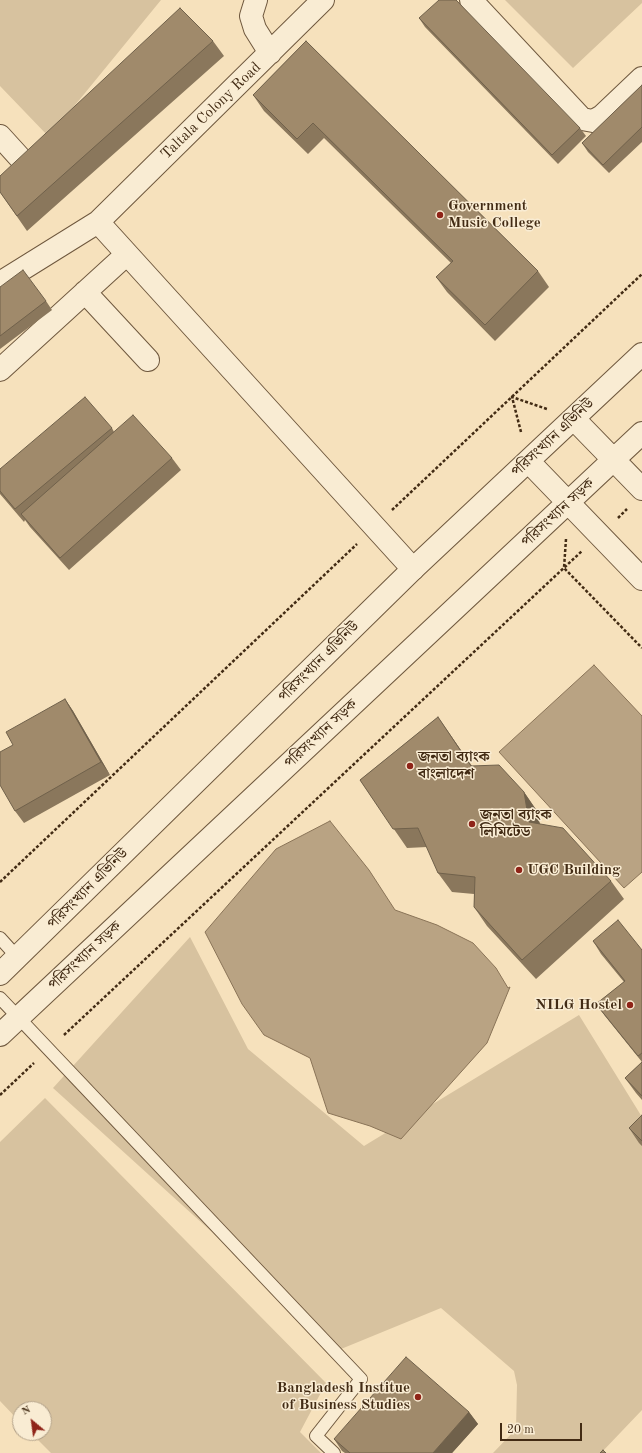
<!DOCTYPE html>
<meta charset="utf-8">
<style>
body{margin:0}
#map{position:relative;width:642px;height:1453px;overflow:hidden;background:#f6e1bc;font-family:"Old Standard TT",serif}
canvas{display:block}
.north{position:absolute;left:12px;top:1401px;width:40px;height:40px;box-sizing:border-box;background:#f9ecd3;border:1px solid #b09f87;border-radius:50%;rotate:331deg;font-size:11px;font-weight:700;line-height:16px;text-align:center;color:#422b14}
.north::after{content:'';display:block;margin:auto;width:14px;height:18px;background:#8f2418;clip-path:polygon(50% 0,100% 100%,50% 72%,0 100%)}
.scale{position:absolute;left:500px;top:1423px;width:82px;height:18px;box-sizing:border-box;border:2px solid #422b14;border-top:0;padding-left:5px;font-size:12px;line-height:14px;white-space:nowrap;color:#422b14;-webkit-text-stroke:3px #f9ecd3;paint-order:stroke}
</style>
<div id="map">
<canvas width="642" height="1453"></canvas>
<div class="north">N</div>
<div class="scale">20 m</div>
</div>
<script>
const c = document.querySelector('canvas').getContext('2d');
c.lineJoin = 'round';
function fill(path, color) { c.fillStyle = color; c.fill(path, 'evenodd'); }
const poly = rows => new Path2D(rows.map(r => 'M' + r).join(''));
function trace(path, color, width, dash) { c.strokeStyle = color; c.lineWidth = width; c.lineCap = dash ? 'butt' : 'round'; c.setLineDash(dash || []); c.stroke(path); }
function label(font, color, halo, rows, align = 'center') {
  c.font = font + ' "Old Standard TT","Noto Serif Bengali",serif'; c.lineWidth = 3; c.setLineDash([]); c.textBaseline = 'middle'; c.strokeStyle = halo; c.fillStyle = color; for (const [text, x, y, turn = 0] of rows) {
    c.save(); c.translate(x, y); c.rotate((+turn || 0) * Math.PI / 180); c.textAlign = isNaN(turn) ? turn : align; if (halo) c.strokeText(text, 0, 0); c.fillText(text, 0, 0); c.restore();
  }
}
const green = poly([
 [0,0,161,0,49,137,0,86],
 [505,0,642,0,642,3,573,68],
 [190,937,248,1049,364,1146,579,1015,642,1117,642,1410,601,1453,493,1453,516,1429,517,1385,514,1371,441,1308,341,1349,53,1088],
 [45,1098,326,1383,300,1432,321,1453,51,1453,31,1433,44,1433,44,1409,20,1409,20,1422,0,1401,0,1142]
]);
const water = poly([
 [594,665,642,716,642,872,624,888,499,752,594,665],
 [330,821,369,870,395,910,437,925,473,943,496,968,508,988,510,987,487,1043,401,1139,370,1126,328,1113,310,1058,264,1035,242,1004,205,932,276,849,330,821]
]);
const path = poly([
 [521,432,512,397,547,409],
 [392,510,642,274],
 [618,518,627,509],
 [566,539,564,568,642,648],
 [0,882,357,544],
 [64,1035,582,551],
 [0,1095,34,1063]
]);
const service = poly([
 [0,938,18,958],
 [0,998,361,1379,316,1436,334,1453]
]);
const minor = poly([
 [256,0,251,16,255,29,270,53],
 [471,0,582,119,593,121,602,116,642,78],
 [0,136,40,180],
 [98,222,323,0],
 [0,283,98,222,413,569],
 [85,292,148,360],
 [0,370,127,254]
]);
const tertiary = poly([
 [574,419,642,489],
 [529,462,642,579],
 [0,974,413,569,642,354],
 [0,1035,642,433]
]);
const wall = poly([
 [419,18,580,128,586,136,558,164,425,27],
 [213,41,224,56,27,231,0,192],
 [306,41,538,271,549,287,495,341,447,292,436,277,451,263,324,138,308,154,264,111,253,95],
 [642,85,642,142,609,173,588,152,582,143],
 [0,287,46,301,52,310,0,349],
 [112,428,114,432,172,458,181,470,69,570,30,527,25,520,24,522,0,494,0,469],
 [65,699,73,711,110,775,24,823,15,811,13,745],
 [438,717,472,766,524,792,537,811,540,824,611,881,624,899,536,979,487,926,474,907,474,894,452,892,438,873,427,847,407,848,360,780],
 [593,941,642,950,642,1100,636,1093,625,1078,642,1062,605,1016,596,1004,624,982,601,954],
 [642,1115,642,1146,639,1143,629,1128],
 [469,1412,478,1424,452,1453,345,1453,342,1451,334,1439]
]);
const shadedWall = poly([
 [65,699,73,711,110,775,101,762],
 [438,717,451,736,484,785,471,766],
 [524,792,537,811,543,841,529,822],
 [469,1412,478,1424,452,1453,433,1453]
]);
const building = poly([
 [439,0,456,0,580,128,552,155,419,18,439,0],
 [180,8,213,41,17,216,0,192,0,176,180,8],
 [306,41,538,271,485,325,436,277,453,261,313,123,297,139,253,95,306,41],
 [642,85,642,127,603,165,582,143,642,85],
 [23,270,46,301,0,336,0,287,23,270],
 [85,397,112,428,15,509,0,491,0,469,85,397],
 [133,415,172,458,60,558,21,514,133,415],
 [65,699,101,762,15,811,0,785,0,752,13,745,6,732,65,699],
 [438,717,471,766,499,765,524,792,529,822,563,828,611,881,522,960,474,907,475,877,438,873,418,828,393,829,360,780,438,717],
 [618,920,642,950,642,1053,638,1056,596,1004,625,981,593,941,618,920],
 [642,1062,642,1096,625,1078,642,1062],
 [642,1115,642,1141,629,1128,642,1115],
 [406,1357,469,1412,433,1453,350,1453,334,1439,406,1357],
 [603,1450,606,1453,600,1453,603,1450]
]);
const markers = [
 [440,215,4,"#8f2418"],
 [410,766,4,"#8f2418"],
 [472,824,4,"#8f2418"],
 [519,870,4,"#8f2418"],
 [630,1005,4,"#8f2418"],
 [418,1397,4,"#8f2418"]
];
const streetNames = [
 ["Taltala Colony Road",211,111,-44],
 ["পরিসংখ্যান এভিনিউ",553,438,-43],
 ["পরিসংখ্যান সড়ক",558,513,-43],
 ["পরিসংখ্যান এভিনিউ",319,662,-45],
 ["পরিসংখ্যান সড়ক",321,734,-43],
 ["পরিসংখ্যান এভিনিউ",88,889,-45],
 ["পরিসংখ্যান সড়ক",85,956,-43]
];
const poiNames = [
 ["Government",448,206],
 ["Music College",448,223],
 ["জনতা ব্যাংক",418,757],
 ["বাংলাদেশ",418,774],
 ["জনতা ব্যাংক",480,815],
 ["লিমিটেড",480,832],
 ["UGC Building",527,870],
 ["NILG Hostel",622,1005,"right"],
 ["Bangladesh Institue",410,1388,"right"],
 ["of Business Studies",410,1405,"right"]
];
fill(green, '#d7c29f');
fill(water, '#b9a383');
trace(water, '#897357', 1);
trace(service, '#6f583e', 14);
trace(minor, '#6f583e', 24);
trace(tertiary, '#6f583e', 24);
trace(path, '#422b14', 2.5, [3, 2]);
trace(service, '#f9ecd3', 12);
trace(minor, '#f9ecd3', 22);
trace(tertiary, '#f9ecd3', 22);
fill(wall, '#8a775c');
fill(shadedWall, '#70614b');
fill(building, '#a08a6b');
trace(building, '#70614b', 1);
for (const [x, y, r, color] of markers) { const dot = new Path2D(); dot.arc(x, y, r, 0, 2 * Math.PI); c.fillStyle = color; c.fill(dot); trace(dot, '#f9ecd3', 1.5); }
label('15px', '#422b14', '#f9ecd3', streetNames);
label('bold 15px', '#422b14', '#f9ecd3', poiNames, 'left');
</script>
